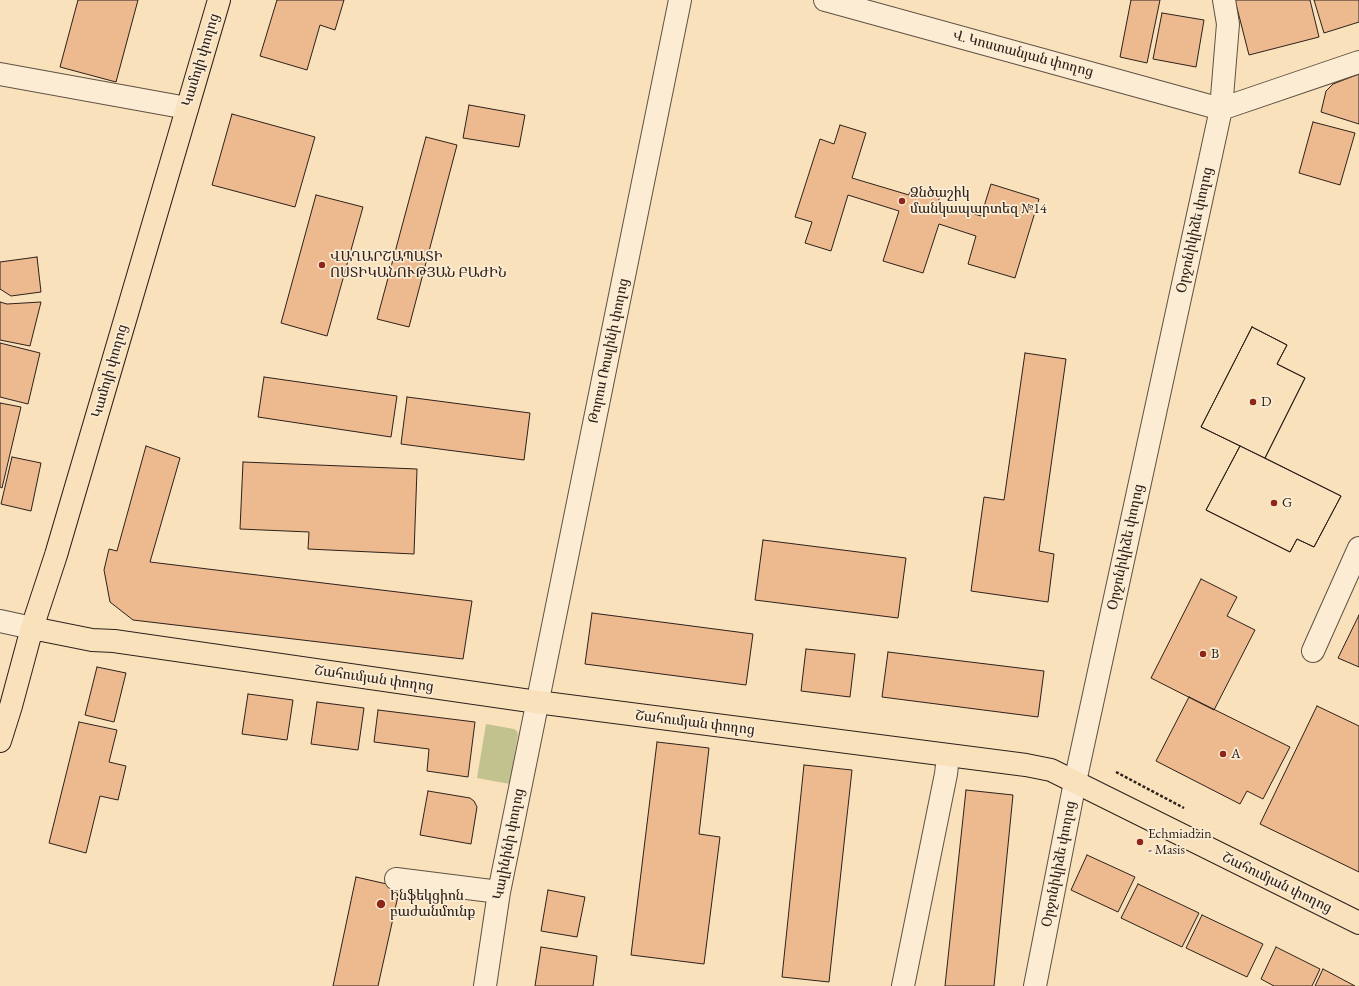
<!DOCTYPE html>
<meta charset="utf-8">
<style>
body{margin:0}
canvas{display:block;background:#f9e1bc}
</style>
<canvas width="1359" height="986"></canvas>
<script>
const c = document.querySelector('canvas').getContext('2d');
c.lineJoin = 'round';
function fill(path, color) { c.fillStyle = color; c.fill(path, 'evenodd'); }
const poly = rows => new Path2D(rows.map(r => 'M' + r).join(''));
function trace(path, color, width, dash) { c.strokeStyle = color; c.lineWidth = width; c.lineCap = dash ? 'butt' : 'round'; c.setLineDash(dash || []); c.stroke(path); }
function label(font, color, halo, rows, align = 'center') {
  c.font = font + ' "EB Garamond","Noto Serif Armenian",serif'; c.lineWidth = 3.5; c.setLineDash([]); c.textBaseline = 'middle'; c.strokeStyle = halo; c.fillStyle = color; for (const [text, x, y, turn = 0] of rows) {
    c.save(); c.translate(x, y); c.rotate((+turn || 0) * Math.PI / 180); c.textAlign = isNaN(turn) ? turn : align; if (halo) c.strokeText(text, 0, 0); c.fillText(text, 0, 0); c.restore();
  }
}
const green = poly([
 [486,724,514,729,517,731,518,734,510,784,477,778]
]);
const building = poly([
 [78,0,138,0,116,82,60,67,78,0],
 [277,0,344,0,335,30,320,25,307,70,260,56,277,0],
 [1131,0,1160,0,1147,63,1120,57,1131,0],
 [1235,0,1310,0,1319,37,1249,55,1235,0],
 [1314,0,1359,0,1359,22,1324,33,1314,0],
 [1162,13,1204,20,1196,67,1153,59,1162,13],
 [1359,74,1359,124,1321,112,1326,91,1333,84,1359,74],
 [469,105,525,115,519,147,463,138,469,105],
 [232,114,315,137,295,207,212,185,232,114],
 [1313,122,1355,133,1340,185,1299,173,1313,122],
 [840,125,866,133,852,178,909,195,911,187,940,195,938,203,981,216,991,184,1039,199,1015,278,968,264,976,236,939,224,923,273,883,261,899,211,848,195,831,251,805,243,812,222,795,217,820,139,834,144,840,125],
 [426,137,457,145,409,327,377,319,426,137],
 [316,195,363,207,327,336,281,323,316,195],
 [37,257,41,292,11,296,0,289,0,262,37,257],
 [0,302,7,304,41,302,30,346,0,340,0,302],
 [1252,327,1287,345,1277,364,1305,378,1265,458,1341,496,1314,547,1297,539,1290,552,1206,510,1240,446,1201,427,1252,327],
 [1252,327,1287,345,1277,364,1305,378,1265,458,1201,427,1252,327],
 [0,343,40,353,28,404,0,397,0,343],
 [1025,353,1066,359,1039,551,1054,554,1048,602,971,591,984,497,1004,500,1025,353],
 [264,377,397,396,391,437,258,417,264,377],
 [407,397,530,413,524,460,401,444,407,397],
 [0,403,21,407,2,488,0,487,0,403],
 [146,446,180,458,150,562,472,601,463,659,133,620,110,602,104,570,109,549,117,551,146,446],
 [1240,446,1341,496,1314,547,1297,539,1290,552,1206,510,1240,446],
 [12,457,41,463,31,511,1,504,12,457],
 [243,462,417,469,414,554,308,549,309,532,240,529,243,462],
 [763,540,906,558,898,618,755,600,763,540],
 [1201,579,1237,597,1227,616,1255,630,1214,710,1151,678,1201,579],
 [592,613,753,634,746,685,585,664,592,613],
 [1359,615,1359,667,1338,658,1359,615],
 [806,649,855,654,850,697,801,691,806,649],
 [888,652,1044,671,1038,717,882,697,888,652],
 [97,667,126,673,114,722,85,715,97,667],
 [248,694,293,700,287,740,242,734,248,694],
 [1189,697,1290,747,1263,799,1247,791,1240,804,1156,761,1189,697],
 [317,702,364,708,358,750,311,744,317,702],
 [1317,706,1359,726,1359,872,1260,824,1317,706],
 [378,710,475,722,468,777,427,771,429,749,374,742,378,710],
 [79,722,117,730,109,762,126,766,118,800,100,796,86,853,49,843,79,722],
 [657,742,709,748,699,834,720,837,704,964,631,955,657,742],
 [804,765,852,770,829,982,782,977,804,765],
 [966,790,1013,795,994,986,945,986,966,790],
 [428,791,470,798,474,801,477,807,471,844,420,835,428,791],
 [1087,855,1135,877,1118,912,1071,890,1087,855],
 [356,877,400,887,378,986,333,986,356,877],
 [1138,884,1199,913,1182,947,1121,918,1138,884],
 [548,890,585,897,577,937,541,931,548,890],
 [1202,915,1263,944,1247,977,1186,948,1202,915],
 [541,947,597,956,593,986,535,986,541,947],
 [1276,947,1320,969,1312,986,1274,986,1261,979,1276,947],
 [1323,969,1355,986,1315,986,1323,969]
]);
const path = poly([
 [1116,772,1184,808]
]);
const minor = poly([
 [825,0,1221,109],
 [0,74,187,108],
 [1221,109,1359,62],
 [0,621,32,628],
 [1313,651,1359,548],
 [396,879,499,892],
 [485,986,499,892,680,0],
 [903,986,946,774,948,756],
 [1035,986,1075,782,1221,109,1228,24,1224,0]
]);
const major = poly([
 [32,628,92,640,114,641,537,702,1026,765,1051,770,1359,923],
 [0,741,11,706,32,628,56,555,219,0]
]);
const markers = [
 [902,201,4,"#8f2418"],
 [322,265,4,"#8f2418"],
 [1253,402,4,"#8f2418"],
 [1274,503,4,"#8f2418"],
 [1203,654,4,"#8f2418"],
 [1223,754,4,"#8f2418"],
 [1140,842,4,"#8f2418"],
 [381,904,5,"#8f2418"]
];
const streetNames = [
 ["Վ. Կոստանյան փողոց",1023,54,15],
 ["Կամոյի փողոց",201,60,-73],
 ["Օրջոնիկիձե փողոց",1195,230,-78],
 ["Թորոս Ռոսլինի փողոց",609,351,-78],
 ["Կամոյի փողոց",110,371,-74],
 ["Օրջոնիկիձե փողոց",1126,547,-78],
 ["Շահումյան փողոց",374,679,8],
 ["Շահումյան փողոց",695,723,7],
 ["Կալինինի փողոց",509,844,-79],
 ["Օրջոնիկիձե փողոց",1059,864,-79],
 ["Շահումյան փողոց",1277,883,26]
];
const poiNames = [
 ["Ձնծաշիկ",910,193],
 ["մանկապարտեզ №14",910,209],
 ["ՎԱՂԱՐՇԱՊԱՏԻ",330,257],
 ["ՈՍՏԻԿԱՆՈՒԹՅԱՆ ԲԱԺԻՆ",330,273],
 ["D",1261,402],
 ["G",1282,503],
 ["B",1211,654],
 ["A",1231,754],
 ["Echmiadzin",1148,834],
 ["- Masis",1148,850],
 ["Ինֆեկցիոն",390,896],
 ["բաժանմունք",390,912]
];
fill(green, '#c1c28e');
fill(building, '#edb98f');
trace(building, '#2d211b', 1);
trace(minor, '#605143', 24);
trace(major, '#2d211b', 24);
trace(path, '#2d211b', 2.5, [3, 2]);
trace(minor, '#fbecd3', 22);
trace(major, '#f9e1bc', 22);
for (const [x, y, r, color] of markers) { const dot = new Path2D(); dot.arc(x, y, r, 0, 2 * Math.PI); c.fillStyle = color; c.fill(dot); trace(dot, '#fbecd3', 1.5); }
label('14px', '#2d211b', '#fbecd3', streetNames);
label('14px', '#2d211b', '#fbecd3', poiNames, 'left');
</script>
